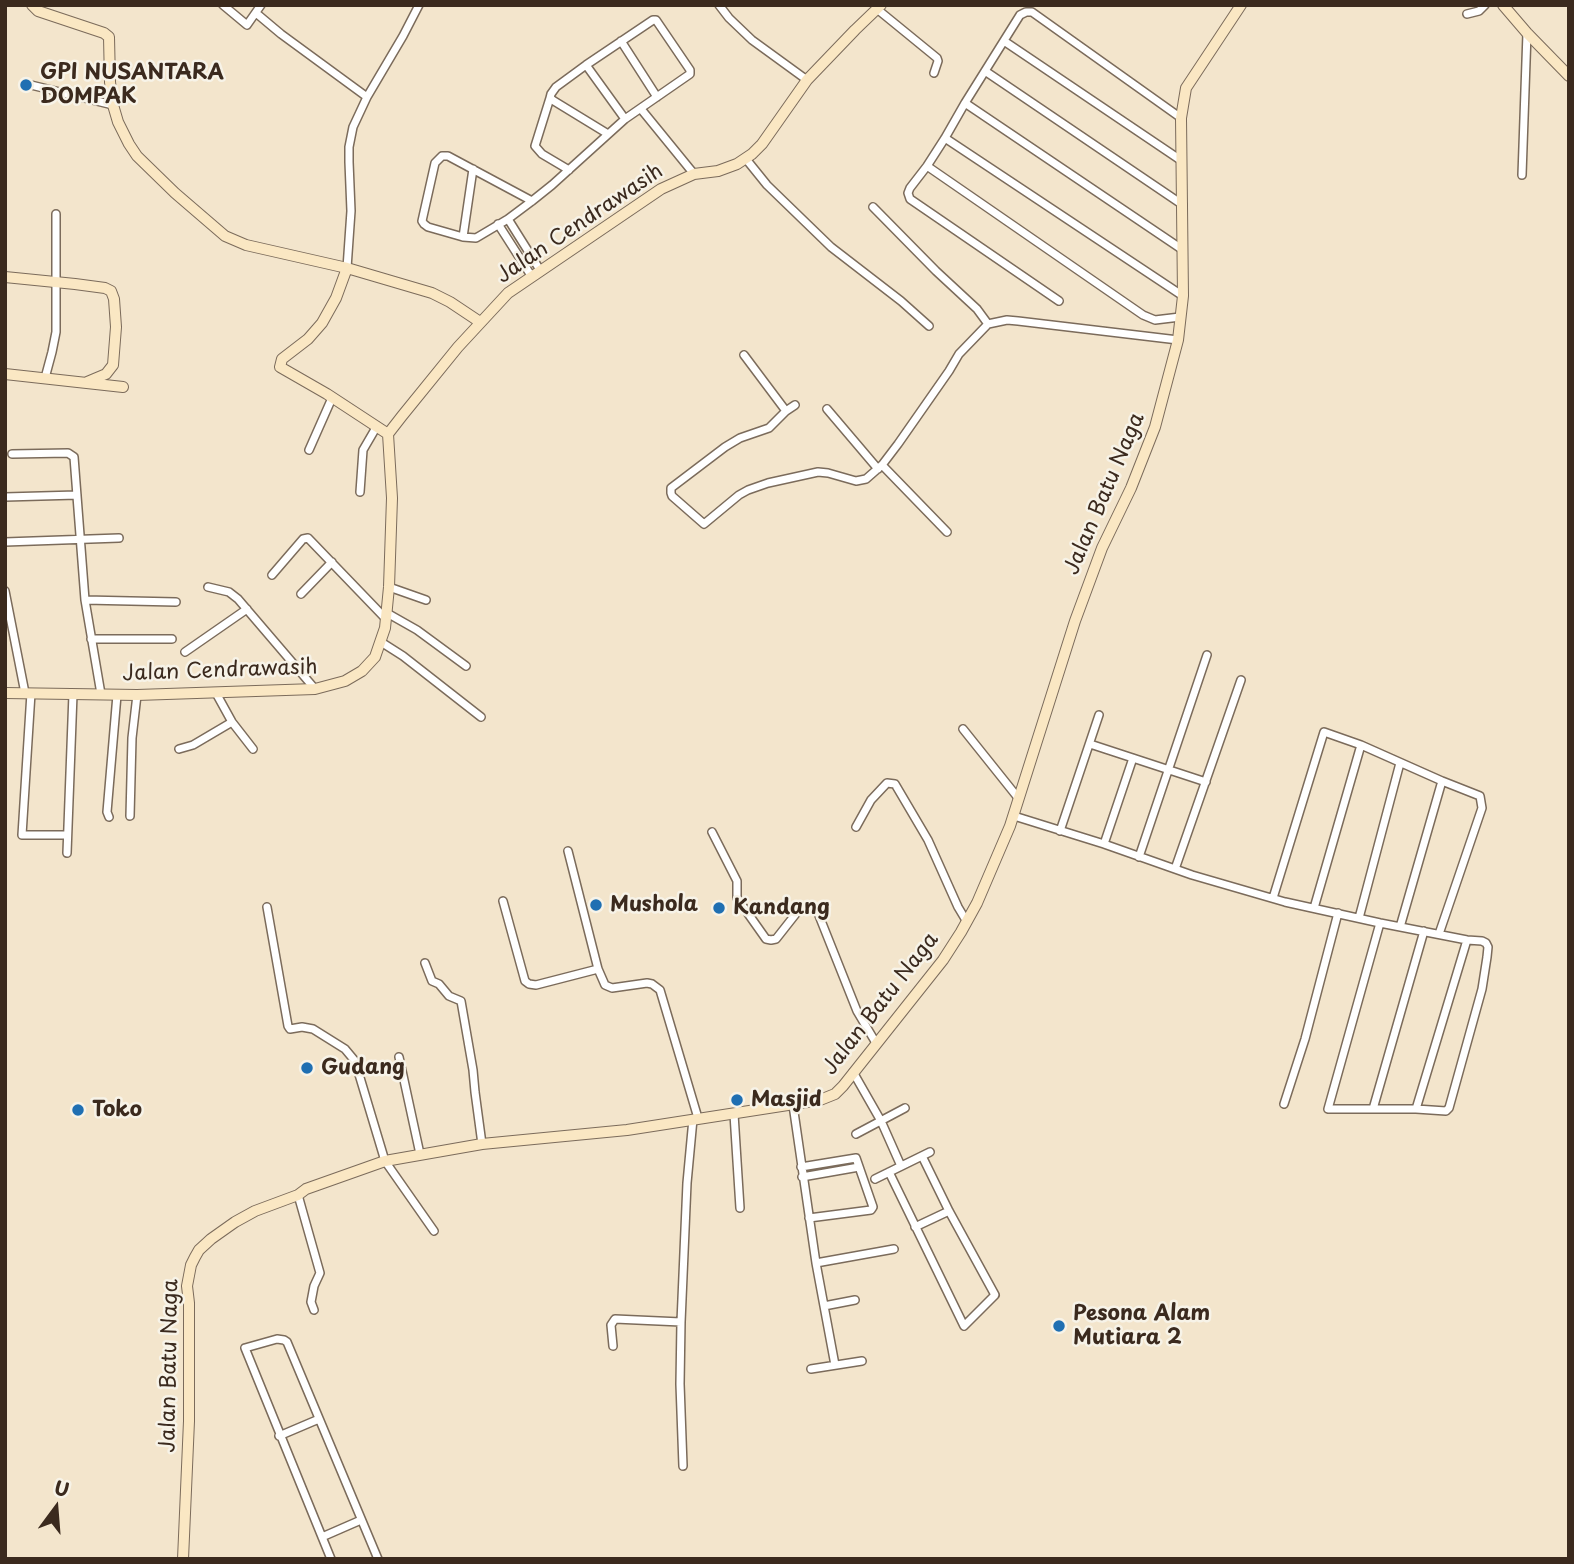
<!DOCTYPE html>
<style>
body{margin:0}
#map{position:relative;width:1574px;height:1564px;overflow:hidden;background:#f3e5cc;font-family:"Playpen Sans",sans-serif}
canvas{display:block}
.frame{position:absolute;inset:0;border:7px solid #3b2a1e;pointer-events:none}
.north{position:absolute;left:21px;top:1473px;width:70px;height:70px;-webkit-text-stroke:5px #f7f3e8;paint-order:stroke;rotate:16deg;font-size:19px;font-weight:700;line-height:28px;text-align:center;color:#3b2a1e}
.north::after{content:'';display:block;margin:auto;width:24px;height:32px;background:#3b2a1e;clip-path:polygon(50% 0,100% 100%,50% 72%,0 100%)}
</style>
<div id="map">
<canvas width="1574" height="1564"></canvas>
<div class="frame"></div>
<div class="north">U</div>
</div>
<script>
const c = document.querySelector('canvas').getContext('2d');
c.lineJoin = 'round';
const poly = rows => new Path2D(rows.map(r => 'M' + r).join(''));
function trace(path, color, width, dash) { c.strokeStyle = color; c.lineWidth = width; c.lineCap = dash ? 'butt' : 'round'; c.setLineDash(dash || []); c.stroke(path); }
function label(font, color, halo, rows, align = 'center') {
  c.font = font + ' "Playpen Sans",sans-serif'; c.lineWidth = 5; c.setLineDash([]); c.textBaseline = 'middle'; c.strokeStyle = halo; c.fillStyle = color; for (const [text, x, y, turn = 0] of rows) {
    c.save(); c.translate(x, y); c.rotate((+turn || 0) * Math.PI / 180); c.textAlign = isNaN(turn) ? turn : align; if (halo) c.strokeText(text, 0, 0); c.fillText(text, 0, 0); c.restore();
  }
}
const street = poly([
 [223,5,247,25,261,5],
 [719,5,729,18,752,40,807,80],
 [877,9,937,58,938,61,934,73],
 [256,13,281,34,367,97],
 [1467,14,1479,11,1485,5],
 [621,41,657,97],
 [1004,41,1182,161],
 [586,65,625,119],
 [985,71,1183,205],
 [31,85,113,105],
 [550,98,535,146,542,154,569,170],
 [965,103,1183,250],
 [641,109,694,174],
 [945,138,1183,296],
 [746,159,767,185,831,247,901,301,929,326],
 [927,166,1143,315,1155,320,1180,317],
 [1522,175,1527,33],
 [532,201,448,156,442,156,435,163,422,221,424,224,428,227,463,237,476,238,508,219,532,201,552,185,625,119,690,74,690,70,656,20,653,20,586,65,556,87,551,94,550,98,554,101,608,134],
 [873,207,936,271,977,309,988,324],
 [508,219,540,270],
 [498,224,532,277],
 [463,237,473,169],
 [347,268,351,211,349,162,349,147,353,127,367,97,403,36,419,5],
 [1059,301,910,199,908,193,910,188,927,166,945,138,965,103,1020,15,1026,12,1032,12,1181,118],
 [744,355,786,411,769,428,740,438,725,447,671,488,671,493,672,496,704,524,739,495,748,490,768,483,818,472,828,473,856,481,866,479,882,465,898,444,949,371,959,354,988,324,1007,320,1018,321,1178,340],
 [45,378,52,352,56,332,56,214],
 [827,409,878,469],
 [786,411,795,405],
 [309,450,332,398],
 [12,454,68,453,74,457,85,600,101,694],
 [882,465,947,532],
 [360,492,363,450,377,426],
 [5,497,77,495],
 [5,542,119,538],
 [272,575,303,539,308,538,386,619],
 [208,587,229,592,238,599,315,689],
 [389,587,426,600],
 [5,591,25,693],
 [301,594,332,562],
 [85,600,176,602],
 [387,613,417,630,466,666],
 [91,639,172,639],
 [381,642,403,656,481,717],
 [185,652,247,609],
 [31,693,22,835,67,835],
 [216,693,232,722,253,749],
 [963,729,1019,799],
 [1090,744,1206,782],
 [179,749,193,745,232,722],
 [130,816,132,738,137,695],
 [1014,816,1104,844,1192,875,1285,902,1380,923,1467,940,1482,941,1486,943,1488,947,1487,957,1482,989,1449,1108,1446,1111,1416,1109],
 [109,817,107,812,117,695],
 [856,827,871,800,887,783,895,784,928,840,958,907,967,922],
 [1060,831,1099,715],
 [712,832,737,881,737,898,766,939,771,940,776,939,802,906,809,906,818,913,857,1011,876,1043],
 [1104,844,1133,758],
 [568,851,598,969,605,985,612,988,647,983,652,984,660,990,698,1118],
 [67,853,73,694],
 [1139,857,1207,655],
 [1175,869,1241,680],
 [1273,898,1324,732,1361,745],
 [503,901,525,981,529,984,536,985,598,969],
 [267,907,288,1026,290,1029,302,1027,313,1029,345,1049,355,1061,385,1161,434,1231],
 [1314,908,1361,745,1442,781,1480,796,1482,808,1439,934],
 [1359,918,1400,763],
 [1380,923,1328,1109,1416,1109,1467,940],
 [1400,927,1442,781],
 [425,963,432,981,439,984,449,996,461,1001,473,1070,475,1092,482,1144],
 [399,1057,420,1154],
 [853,1072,881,1121,901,1166],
 [1284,1104,1305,1039,1338,913],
 [793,1105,816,1263,835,1365],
 [1373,1109,1424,931],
 [734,1114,740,1208],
 [856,1134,905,1108],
 [801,1167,856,1158,873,1207,871,1210,809,1218],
 [889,1172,964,1326,995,1295,949,1211,922,1156],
 [802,1177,859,1167],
 [875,1179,930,1152],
 [298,1195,320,1273,314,1286,311,1302,314,1310],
 [915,1227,949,1211],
 [816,1263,894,1249],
 [824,1306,855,1300],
 [613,1346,611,1325,615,1319,681,1322],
 [811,1369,862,1361],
 [279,1436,319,1419],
 [683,1466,680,1384,681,1322,687,1183,693,1119],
 [322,1537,361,1520],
 [331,1559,245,1348,277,1339,284,1340,287,1342,378,1559]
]);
const secondary = poly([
 [32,5,38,11,104,33,109,37,110,82,113,105,118,122,129,144,137,156,175,193,225,236,246,245,347,268,432,293,450,302,480,322],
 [1503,5,1527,33,1569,76],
 [347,268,336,298,322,323,308,339,282,359,280,367,327,394,388,434],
 [5,277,75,284,105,288,111,291,114,299,116,327,113,365,106,374,87,382],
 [5,374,123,387],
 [5,693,137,695,315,689,345,681,362,671,375,657,385,628,389,587,392,498,388,434,402,416,458,347,508,293,661,189,694,174,718,171,737,164,752,154,762,144,807,80,855,30,881,5],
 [183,1559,189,1421,189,1303,187,1286,191,1265,195,1257,199,1250,211,1239,235,1222,255,1211,298,1195,306,1189,385,1161,482,1144,627,1130,820,1100,835,1094,843,1086,943,960,961,932,977,903,1010,826,1075,621,1102,548,1131,488,1155,427,1178,340,1183,296,1181,118,1186,88,1241,5]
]);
const markers = [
 [26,85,7,"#1f6fb2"],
 [596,905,7,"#1f6fb2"],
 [719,908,7,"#1f6fb2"],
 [307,1068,7,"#1f6fb2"],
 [737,1100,7,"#1f6fb2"],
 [78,1110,7,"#1f6fb2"],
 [1059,1326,7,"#1f6fb2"]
];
const poiNames = [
 ["GPI NUSANTARA",40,73],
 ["DOMPAK",40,97],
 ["Mushola",610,905],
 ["Kandang",733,908],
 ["Gudang",321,1068],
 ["Masjid",751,1100],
 ["Toko",92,1110],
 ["Pesona Alam",1073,1314],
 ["Mutiara 2",1073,1338]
];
const streetNames = [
 ["Jalan Cendrawasih",580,224,-34],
 ["Jalan Batu Naga",1105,494,-67],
 ["Jalan Cendrawasih",220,671,-2],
 ["Jalan Batu Naga",881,1004,-52],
 ["Jalan Batu Naga",170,1366,-89]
];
trace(street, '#7b6b5b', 10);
trace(secondary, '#7b6b5b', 12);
trace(street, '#fff', 7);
trace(secondary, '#fae7c3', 10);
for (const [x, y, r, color] of markers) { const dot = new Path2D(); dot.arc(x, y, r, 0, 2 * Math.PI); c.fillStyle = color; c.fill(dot); trace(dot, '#f7f3e8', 2.5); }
label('bold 21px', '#3b2a1e', '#f7f3e8', poiNames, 'left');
label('21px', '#3b2a1e', '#f7f3e8', streetNames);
</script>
